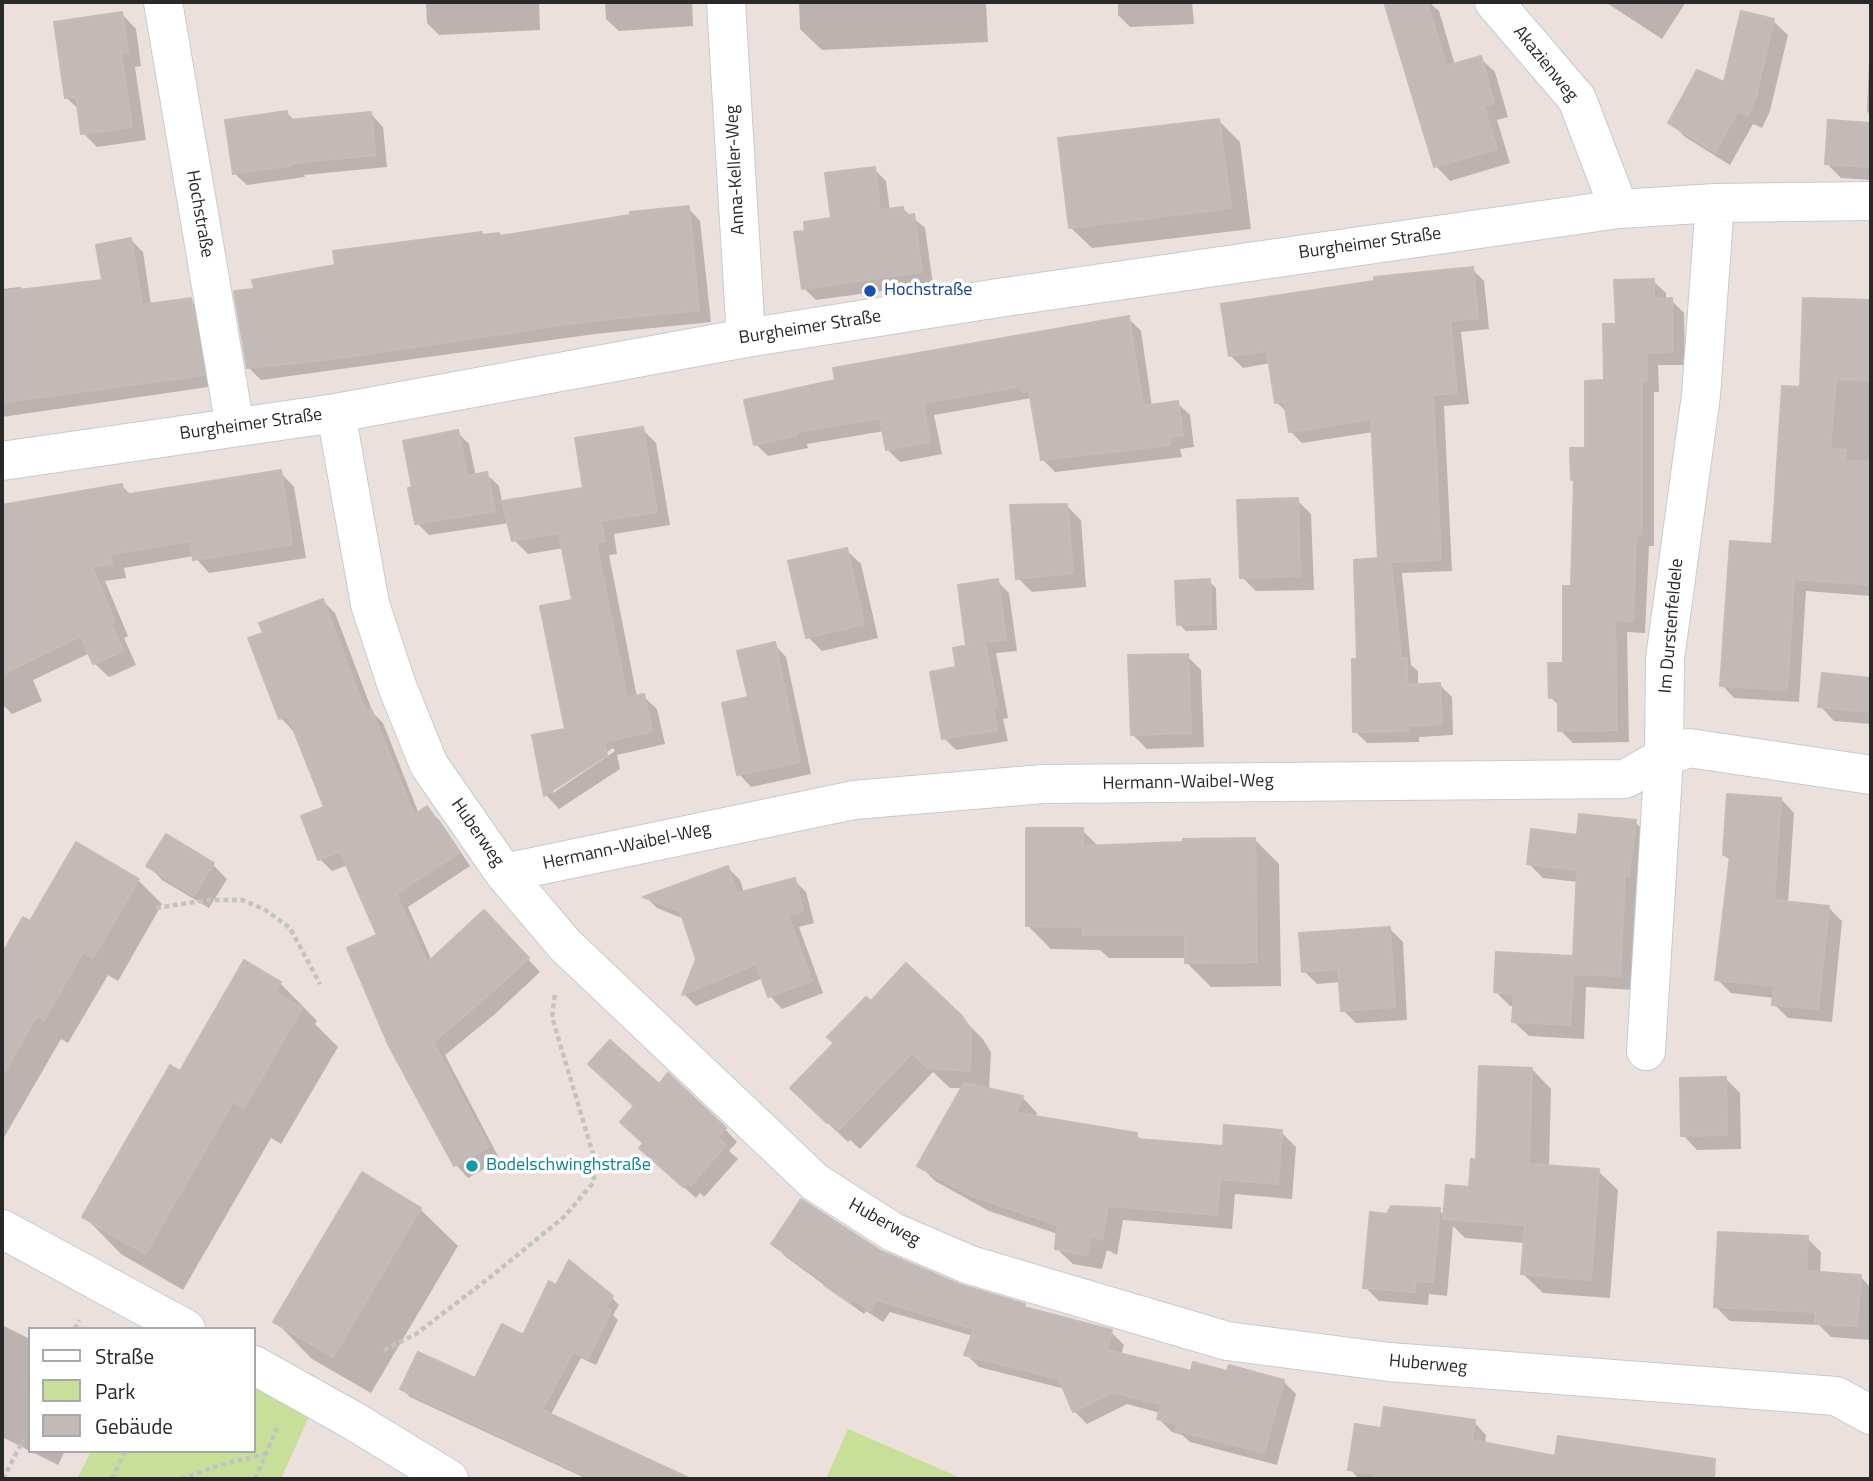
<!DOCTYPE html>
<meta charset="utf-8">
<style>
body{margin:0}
#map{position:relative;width:1873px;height:1481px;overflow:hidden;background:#ebe0dc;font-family:"Titillium Web",sans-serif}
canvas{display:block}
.frame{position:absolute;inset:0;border:4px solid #292929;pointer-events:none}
.legend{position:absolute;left:28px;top:1327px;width:228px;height:126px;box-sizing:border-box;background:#fff;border:2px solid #a9a9a9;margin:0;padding:9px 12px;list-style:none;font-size:21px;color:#292929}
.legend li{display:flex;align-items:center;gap:14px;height:35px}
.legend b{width:35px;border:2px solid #a9a9a9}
</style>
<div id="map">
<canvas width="1873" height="1481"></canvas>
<div class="frame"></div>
<ul class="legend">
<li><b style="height:9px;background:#fff"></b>Straße</li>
<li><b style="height:19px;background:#c8df9a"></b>Park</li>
<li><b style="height:19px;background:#c3bab8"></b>Gebäude</li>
</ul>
</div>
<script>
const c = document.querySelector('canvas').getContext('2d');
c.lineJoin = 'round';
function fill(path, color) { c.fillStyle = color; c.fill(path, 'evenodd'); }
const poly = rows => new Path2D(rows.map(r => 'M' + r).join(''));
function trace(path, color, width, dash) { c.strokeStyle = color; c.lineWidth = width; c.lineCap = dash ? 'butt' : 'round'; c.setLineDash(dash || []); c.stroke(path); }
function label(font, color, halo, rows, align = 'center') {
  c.font = font + ' "Titillium Web",sans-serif'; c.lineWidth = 7; c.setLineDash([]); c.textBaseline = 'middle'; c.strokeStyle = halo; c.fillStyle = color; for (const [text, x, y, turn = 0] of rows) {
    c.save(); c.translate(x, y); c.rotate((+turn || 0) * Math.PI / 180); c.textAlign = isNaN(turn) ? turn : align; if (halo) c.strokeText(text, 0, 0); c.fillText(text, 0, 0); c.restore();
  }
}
const green = poly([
 [254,1381,311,1412,281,1479,77,1479,91,1451,254,1451],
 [848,1429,963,1479,826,1479]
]);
const shadow = poly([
 [426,2,539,2,540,30,439,35,427,23],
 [605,2,692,2,693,26,619,31,606,19],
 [799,2,986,2,988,42,822,50,800,29],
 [1118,2,1192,2,1194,24,1130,27,1118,15],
 [1408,2,1429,2,1439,11,1455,65,1480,58,1495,72,1508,117,1497,120,1510,163,1450,181,1436,166,1387,8],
 [1605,2,1686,2,1662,39],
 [122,14,136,29,141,66,135,67,146,140,97,147,83,133,80,111,66,97],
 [1871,17,1871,116,1867,111],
 [1773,21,1788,35,1770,111,1762,128,1753,124,1730,165,1685,137,1670,122,1725,85],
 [287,113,295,121,371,114,383,127,387,167,304,175,305,177,247,185,234,173],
 [1219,121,1240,142,1251,229,1092,248,1070,227],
 [1829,122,1871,125,1871,180,1841,178,1827,164],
 [874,169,886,181,890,211,903,209,925,228,933,284,816,300,804,288,833,220],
 [688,208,700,221,711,322,595,334,261,380,249,368,256,290,484,237,501,238],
 [131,240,143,252,151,305,190,300,202,312,215,386,2,417,2,289,20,287,24,291,104,282],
 [1472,269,1484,281,1489,329,1461,332,1469,404,1444,406,1452,571,1402,573,1411,665,1418,671,1418,686,1440,685,1452,697,1453,735,1419,737,1419,742,1367,743,1355,731,1359,660,1380,559,1373,432,1302,443,1290,431,1288,413,1276,402,1271,363,1243,368,1231,356],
 [1653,281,1666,293,1666,300,1671,300,1684,313,1685,365,1658,365,1659,392,1654,392,1654,546,1649,546,1645,633,1627,632,1629,742,1573,743,1560,730,1560,706,1550,697,1565,665,1572,588,1575,482,1573,479,1587,450,1605,382,1618,325],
 [1805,300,1871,302,1871,596,1806,591,1799,702,1734,698,1722,685,1774,546,1802,389],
 [1128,318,1141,331,1152,407,1177,403,1190,415,1194,447,1180,449,1182,457,1055,472,1042,459,1031,398,934,415,942,454,900,462,887,449,884,431,807,444,808,448,768,456,756,444],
 [642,429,656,443,670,525,614,534,617,554,609,555,637,697,643,696,657,709,665,744,617,755,620,769,559,809,546,795,534,736,567,730,574,601,564,548,528,554,514,540,509,523,429,535,417,523,457,432,469,444,476,476,486,474,499,486,502,502,585,489],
 [613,748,615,751,553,793,553,788],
 [280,472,294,487,306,558,209,573,194,556,124,568,126,578,105,581,128,636,124,638,136,665,109,677,94,663,90,653,33,680,42,701,12,714,2,704,2,507,122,486,131,495],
 [1297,500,1311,514,1314,590,1256,591,1242,577],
 [1067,506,1081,520,1086,587,1032,592,1018,578],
 [846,550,861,564,878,638,822,651,808,637],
 [997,581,1009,593,1017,651,996,653,1008,718,1003,719,1008,741,956,750,944,738,958,669],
 [1209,581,1216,588,1217,630,1186,631,1179,624],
 [323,601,335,613,373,713,383,723,419,814,427,808,440,821,470,866,408,907,432,961,496,925,540,972,495,1014,445,1055,500,1160,468,1178,456,1165,391,1045,380,936,348,865,332,871,320,859,327,808,295,730,293,731,281,718,265,634],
 [774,644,786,657,811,774,751,787,739,774,750,698],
 [1187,656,1201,670,1204,747,1147,749,1132,734],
 [1823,675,1871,680,1871,724,1834,721,1820,706],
 [1781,799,1794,813,1788,903,1828,907,1842,921,1832,1022,1788,1018,1774,1004,1774,998,1731,993,1717,979,1731,861,1724,855],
 [1635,822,1649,836,1634,990,1586,987,1584,1039,1529,1036,1514,1022,1515,1006,1510,1006,1496,992,1575,958,1578,882,1543,878,1529,864,1579,837],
 [1082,830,1099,847,1255,840,1279,864,1281,986,1211,987,1187,963,1187,958,1109,958,1100,950,1051,949,1027,925],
 [148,865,213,865,227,879,209,908,162,880],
 [728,868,740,880,744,893,794,880,806,892,814,923,799,927,823,993,782,1009,770,996,763,978,696,1006,684,994,698,959,684,919,657,908,646,897],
 [138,880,162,904,118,981,108,975,68,1043,61,1039,2,1141,2,957,24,919,31,924],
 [1390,929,1403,942,1407,1020,1356,1023,1343,1010,1341,982,1317,984,1304,971],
 [280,983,317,1021,315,1024,338,1047,281,1144,271,1138,183,1290,121,1254,84,1216,181,1073],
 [871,1004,961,1017,982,1038,991,1052,989,1090,1022,1097,1037,1113,1035,1118,1137,1135,1142,1141,1225,1148,1281,1132,1296,1147,1292,1199,1235,1194,1232,1229,1123,1220,1117,1255,1107,1250,1102,1269,1073,1264,1057,1249,1058,1234,989,1211,935,1181,920,1166,963,1088,950,1088,933,1072,860,1149,850,1140,848,1142,812,1108],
 [1532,1069,1551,1089,1549,1167,1598,1171,1618,1190,1610,1298,1543,1293,1523,1274,1525,1243,1465,1238,1453,1226,1447,1296,1429,1294,1428,1305,1379,1301,1365,1287,1388,1216,1439,1210,1445,1216,1470,1189,1478,1161],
 [1726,1079,1740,1093,1741,1149,1697,1150,1683,1135],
 [659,1086,725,1129,737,1142,729,1151,738,1159,704,1197,700,1193,696,1198,654,1161,645,1144],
 [362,1174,420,1209,458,1246,371,1393,312,1359,275,1321],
 [1807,1238,1821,1252,1820,1274,1860,1276,1871,1288,1871,1340,1831,1337,1819,1325,1730,1321,1716,1307],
 [773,1244,881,1252,961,1287,1024,1306,1029,1310,1111,1332,1124,1345,1121,1355,1192,1373,1228,1373,1283,1381,1296,1394,1277,1465,1190,1442,1182,1435,1172,1432,1159,1419,1160,1413,1127,1404,1087,1424,1074,1411,1065,1389,979,1367,966,1354,973,1336,890,1312,883,1322,866,1311,864,1314,786,1257],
 [557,1287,611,1297,619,1305,613,1315,618,1320,596,1365,581,1358,550,1416,684,1479,587,1479,410,1397,402,1389,475,1381,524,1337],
 [2,1325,30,1339,30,1451,2,1437],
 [1474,1422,1486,1435,1485,1444,1557,1458,1698,1469,1697,1479,1359,1479,1350,1469,1382,1430],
 [30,1451,65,1451,58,1465]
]);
const building = poly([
 [1384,2,1427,2,1446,66,1481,56,1494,103,1484,106,1497,149,1434,167,1384,2],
 [1741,11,1774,19,1756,96,1748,115,1738,111,1715,152,1668,123,1697,70,1724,82,1741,11],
 [122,12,128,52,121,53,132,127,81,134,76,97,65,98,54,22,122,12],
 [287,111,288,120,371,112,375,155,293,163,293,165,233,174,225,120,287,111],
 [1219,119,1231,208,1069,228,1058,138,1219,119],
 [1828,120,1871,123,1871,167,1825,164,1828,120],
 [875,167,880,210,903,207,904,216,914,214,922,272,802,289,794,232,805,231,804,222,831,218,825,173,875,167],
 [689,206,699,310,582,322,333,359,247,368,234,291,254,289,252,280,335,265,333,251,482,232,482,235,499,233,500,236,630,215,630,212,689,206],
 [131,238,142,305,191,298,204,375,5,402,2,381,2,292,102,280,96,245,131,238],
 [1473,267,1478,318,1450,321,1457,393,1433,395,1441,560,1391,562,1401,658,1407,658,1407,685,1440,683,1442,724,1408,726,1408,731,1353,732,1352,659,1357,659,1354,560,1378,558,1371,419,1289,432,1284,401,1275,403,1267,351,1229,356,1221,304,1374,281,1374,277,1473,267],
 [1654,279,1654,299,1672,298,1673,352,1646,353,1647,380,1642,380,1642,534,1636,534,1633,621,1615,620,1617,730,1558,731,1558,697,1549,698,1548,663,1563,663,1563,586,1571,586,1574,480,1571,480,1570,448,1585,448,1585,381,1604,380,1603,324,1616,324,1614,280,1654,279],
 [1803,298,1871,300,1871,380,1836,379,1830,449,1846,450,1845,461,1871,462,1871,585,1794,579,1787,690,1720,686,1730,541,1772,544,1782,386,1800,387,1803,298],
 [1129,316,1143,406,1178,401,1183,435,1169,437,1170,445,1041,460,1029,391,1022,392,1021,386,923,403,930,442,886,450,880,418,796,432,797,435,754,445,744,400,835,380,833,368,1129,316],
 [643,427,657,512,601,521,605,541,596,542,627,697,644,694,652,731,604,742,607,755,544,796,532,735,565,729,540,606,572,600,559,533,512,541,502,501,583,488,575,438,643,427],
 [458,430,467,476,487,472,495,511,415,524,408,488,412,487,403,441,458,430],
 [281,470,292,544,193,560,190,541,110,554,112,564,92,567,115,622,111,623,123,651,93,664,81,636,2,674,2,505,122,484,124,495,281,470],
 [1298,498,1300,576,1240,578,1237,500,1298,498],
 [1067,504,1073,573,1016,579,1010,505,1067,504],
 [847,548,864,624,806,638,788,561,847,548],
 [998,579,1006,640,985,642,997,707,993,707,997,730,942,739,930,672,956,667,953,648,974,644,966,645,958,585,998,579],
 [1210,579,1211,624,1177,625,1175,581,1210,579],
 [323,599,365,711,371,709,414,815,427,806,459,853,396,894,427,963,484,910,529,958,482,1001,433,1042,489,1147,454,1166,389,1046,347,948,377,935,340,851,318,860,301,816,324,807,288,716,279,719,248,638,263,633,259,623,323,599],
 [775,642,800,762,737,775,722,703,748,697,737,651,775,642],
 [1188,654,1191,733,1131,735,1128,655,1188,654],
 [1822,673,1871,678,1871,712,1818,707,1822,673],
 [1727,794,1781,798,1774,900,1829,906,1818,1009,1772,1005,1774,986,1715,980,1730,856,1723,855,1727,794],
 [1579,814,1636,820,1629,876,1625,876,1620,976,1573,974,1570,1025,1512,1022,1514,994,1494,992,1496,952,1573,956,1577,870,1527,864,1531,829,1577,835,1579,814],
 [1026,828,1083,828,1083,846,1183,842,1183,839,1255,838,1257,962,1185,963,1185,935,1083,935,1083,927,1026,926,1026,828],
 [166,834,214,863,194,896,146,866,166,834],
 [76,842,139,879,93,958,83,952,44,1020,37,1016,2,1076,2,954,23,917,30,921,76,842],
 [728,866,737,893,795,878,803,911,788,915,812,981,768,997,756,964,682,995,696,959,680,911,643,897,728,866],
 [1390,927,1395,1007,1341,1011,1338,969,1302,972,1299,933,1390,927],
 [244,960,281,982,275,992,302,1008,244,1108,233,1102,145,1254,82,1217,170,1065,180,1071,244,960],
 [906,963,962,1016,971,1030,970,1071,928,1068,912,1053,839,1130,829,1121,827,1123,790,1088,834,1043,827,1037,866,997,871,1001,906,963],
 [610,1040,659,1084,668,1073,726,1128,717,1137,726,1145,690,1186,686,1182,683,1187,639,1148,643,1143,620,1122,634,1106,588,1064,610,1040],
 [1479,1066,1532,1068,1529,1164,1599,1169,1591,1280,1521,1274,1525,1225,1443,1219,1446,1185,1469,1187,1471,1159,1476,1160,1479,1066],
 [1726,1077,1727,1135,1681,1136,1680,1078,1726,1077],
 [964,1083,1023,1096,1016,1113,1137,1133,1137,1139,1223,1146,1224,1125,1282,1130,1278,1184,1220,1179,1217,1215,1108,1206,1102,1240,1091,1236,1087,1255,1055,1249,1057,1225,972,1196,917,1166,964,1083],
 [362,1172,421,1208,333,1357,273,1322,362,1172],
 [801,1199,881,1251,961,1285,1025,1304,1024,1307,1112,1330,1107,1350,1191,1371,1193,1362,1227,1371,1229,1365,1284,1380,1264,1453,1175,1430,1177,1424,1157,1419,1161,1404,1113,1392,1073,1412,1059,1379,964,1355,974,1329,877,1300,870,1311,853,1299,850,1303,824,1285,826,1282,771,1244,801,1199],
 [1391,1206,1440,1208,1433,1282,1415,1281,1415,1292,1363,1288,1370,1212,1387,1214,1391,1206],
 [1718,1232,1808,1236,1806,1271,1861,1275,1857,1326,1815,1324,1815,1312,1714,1307,1718,1232],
 [569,1260,613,1296,606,1307,611,1311,588,1359,573,1352,542,1410,691,1479,593,1479,400,1389,418,1352,475,1378,502,1324,523,1335,549,1281,556,1285,569,1260],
 [1384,1407,1475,1420,1472,1440,1555,1456,1558,1436,1715,1459,1714,1479,1374,1479,1374,1474,1348,1470,1355,1424,1381,1428,1384,1407]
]);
const path = poly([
 [156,908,207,900,242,900,264,909,290,928,320,984],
 [75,1329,79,1320],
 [384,1350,416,1334,489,1278,564,1217,593,1183,596,1164,552,1017,555,994],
 [3,1479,23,1440],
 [112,1479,125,1451],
 [181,1479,223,1464,266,1454],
 [255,1479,278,1426]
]);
const minor = poly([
 [163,2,235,427],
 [726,2,746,338],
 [1494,2,1577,99,1619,209],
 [336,413,370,604,397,686,429,765,504,873,565,945,815,1182,893,1232,970,1265,1227,1341,1389,1362,1836,1396,1871,1415],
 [2,461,336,413,746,338,998,298,1619,209,1715,203,1871,201],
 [504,873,854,800,1043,784,1625,779,1664,757,1689,748,1871,775],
 [1646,1051,1664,757,1665,659,1701,395,1715,203],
 [2,1229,186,1329],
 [254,1365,352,1420,449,1479]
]);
const markers = [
 [870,291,7,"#1a4fb4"],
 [472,1166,7,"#0f9aa8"]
];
const streetNames = [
 ["Akazienweg",1545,64,51],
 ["Anna-Keller-Weg",736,170,-93],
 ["Hochstraße",199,214,80],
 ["Burgheimer Straße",1370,244,-8],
 ["Burgheimer Straße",810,328,-9],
 ["Burgheimer Straße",251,425,-8],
 ["Im Durstenfeldele",1672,626,-85],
 ["Hermann-Waibel-Weg",1188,783,-1],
 ["Huberweg",477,833,55],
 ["Hermann-Waibel-Weg",627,847,-12],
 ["Huberweg",884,1223,29],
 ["Huberweg",1428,1365,5]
];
const transitNames = [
 ["Hochstraße",884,291]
];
const cultureNames = [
 ["Bodelschwinghstraße",486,1166]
];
fill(green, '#c8df9a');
fill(shadow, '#0003');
fill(building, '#c3bab8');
trace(building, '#c6bbb6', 2);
trace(minor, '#c4ccd3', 40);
trace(path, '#c3c3c3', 4.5, [5, 3.5]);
trace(minor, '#fff', 38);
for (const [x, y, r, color] of markers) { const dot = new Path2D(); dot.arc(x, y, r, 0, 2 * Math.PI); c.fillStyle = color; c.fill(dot); trace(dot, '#fff', 2.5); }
label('18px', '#292929', '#fff', streetNames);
label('18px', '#164399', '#fff', transitNames, 'left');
label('18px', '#0d838f', '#fff', cultureNames, 'left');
</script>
